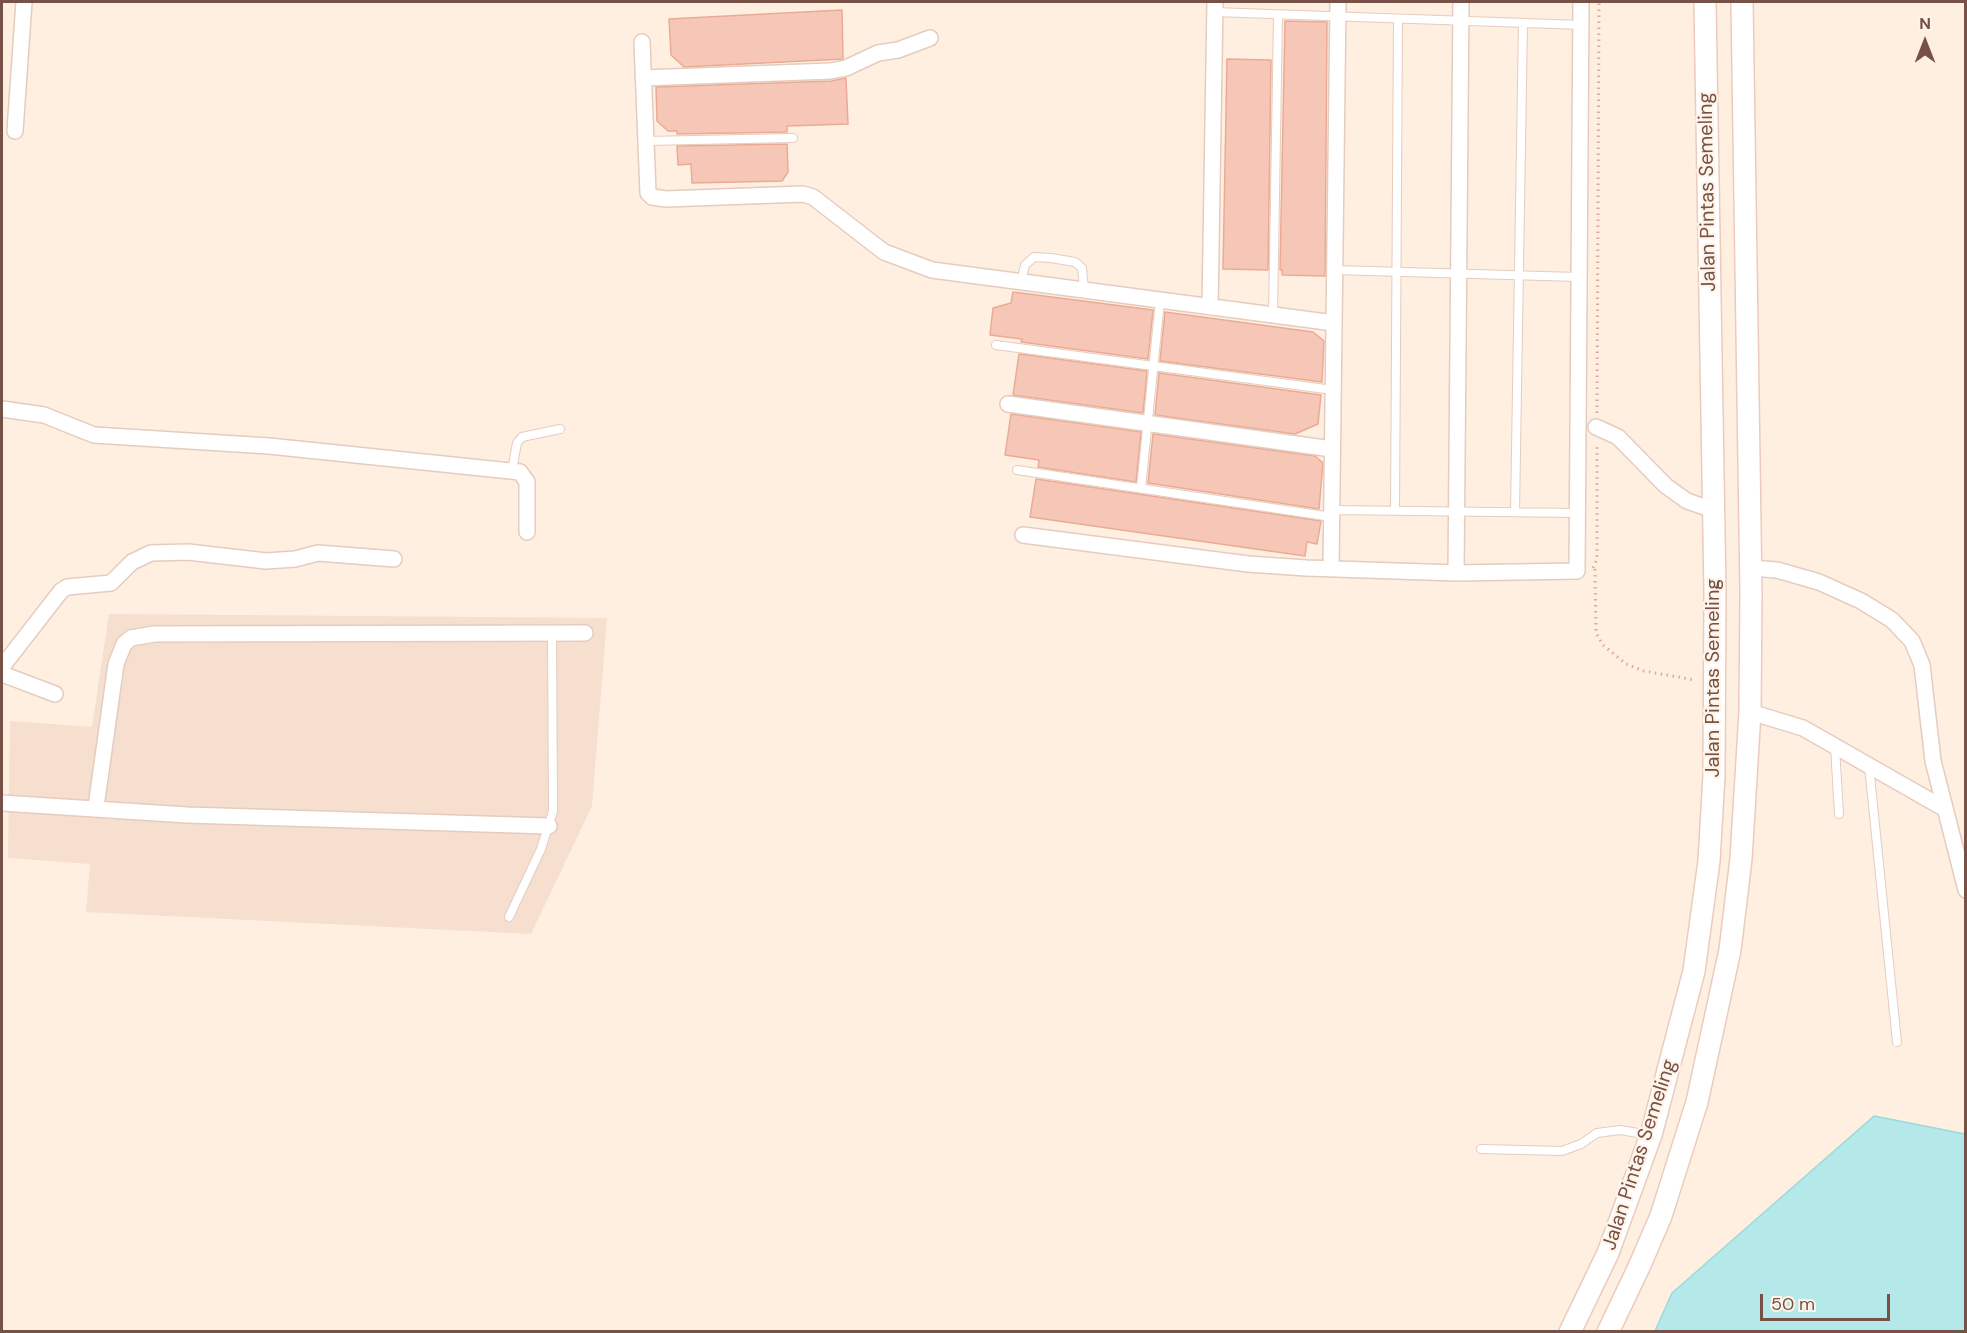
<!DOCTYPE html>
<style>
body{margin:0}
#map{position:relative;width:1967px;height:1333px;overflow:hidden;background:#feefe1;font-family:"DM Sans",sans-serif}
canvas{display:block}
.frame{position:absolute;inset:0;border:3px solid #775146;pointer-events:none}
.north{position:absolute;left:1895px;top:12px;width:60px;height:60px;-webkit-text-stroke:4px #fff4e9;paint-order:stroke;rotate:0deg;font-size:16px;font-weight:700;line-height:24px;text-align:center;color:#775146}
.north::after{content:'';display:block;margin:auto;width:21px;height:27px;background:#775146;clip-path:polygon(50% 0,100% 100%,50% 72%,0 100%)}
.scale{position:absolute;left:1760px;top:1294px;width:130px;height:27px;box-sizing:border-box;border:3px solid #775146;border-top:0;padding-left:8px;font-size:18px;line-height:21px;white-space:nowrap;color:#775146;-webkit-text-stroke:4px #fff4e9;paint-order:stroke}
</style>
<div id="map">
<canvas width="1967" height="1333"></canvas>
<div class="frame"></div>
<div class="north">N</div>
<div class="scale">50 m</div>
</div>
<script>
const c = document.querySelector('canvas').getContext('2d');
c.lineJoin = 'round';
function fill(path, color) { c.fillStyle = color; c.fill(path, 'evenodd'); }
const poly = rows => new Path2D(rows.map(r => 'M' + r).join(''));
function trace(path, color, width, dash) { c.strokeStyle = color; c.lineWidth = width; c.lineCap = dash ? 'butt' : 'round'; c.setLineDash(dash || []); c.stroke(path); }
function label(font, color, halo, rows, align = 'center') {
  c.font = font + ' "DM Sans",sans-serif'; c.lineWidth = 4.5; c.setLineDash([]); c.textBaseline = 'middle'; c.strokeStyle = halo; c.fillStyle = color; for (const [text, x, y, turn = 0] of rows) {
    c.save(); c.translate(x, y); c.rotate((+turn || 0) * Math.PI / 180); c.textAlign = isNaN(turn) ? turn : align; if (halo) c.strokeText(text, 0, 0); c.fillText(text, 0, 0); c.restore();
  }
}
const residential = poly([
 [109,614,607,618,592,806,531,934,86,912,90,864,8,858,10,721,92,727]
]);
const water = poly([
 [1874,1116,1965,1134,1965,1331,1655,1331,1672,1293,1874,1116]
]);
const building = poly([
 [842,10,843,59,684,67,671,55,669,19,842,10],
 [1285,21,1327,22,1325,276,1282,275,1282,270,1280,270,1285,21],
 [1227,59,1271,60,1268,270,1223,269,1227,59],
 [846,78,848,124,787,126,787,132,677,134,677,131,668,131,657,121,656,87,831,81,846,78],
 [787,144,788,172,782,181,692,183,691,164,678,165,677,146,787,144],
 [1013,292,1153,310,1148,359,1021,342,1022,339,990,335,993,308,1011,303,1013,292],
 [1165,312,1313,332,1324,341,1322,382,1160,361,1165,312],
 [1019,354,1147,371,1143,413,1013,395,1019,354],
 [1159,373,1321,395,1318,424,1295,434,1155,415,1159,373],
 [1011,414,1141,432,1136,482,1038,467,1039,460,1005,455,1011,414],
 [1153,434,1315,456,1323,463,1319,509,1148,483,1153,434],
 [1036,479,1321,521,1317,544,1307,542,1305,556,1030,517,1036,479]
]);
const path = poly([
 [1597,413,1599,2],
 [1593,568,1597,559,1597,443],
 [1595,569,1596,633,1603,645,1626,664,1644,671,1695,680]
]);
const lane = poly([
 [1214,12,1582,25],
 [645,141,793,138],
 [1334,270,1578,277],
 [1021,282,1025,265,1034,257,1051,258,1075,262,1082,268,1084,290],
 [1273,316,1278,15],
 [996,345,1333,390],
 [512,470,517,443,522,437,560,429],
 [1017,470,1332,517],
 [1141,488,1160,301],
 [1332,510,1578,513],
 [1395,510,1398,19],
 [1515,512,1523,23],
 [1835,747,1839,814],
 [1869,766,1897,1042],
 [509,917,541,849,553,811,552,633],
 [1481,1149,1562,1151,1581,1144,1597,1133,1620,1130,1650,1135]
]);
const street = poly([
 [642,42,648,193,652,197,666,199,803,194,813,197,884,252,932,270,1334,323],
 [643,78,831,71,846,68,878,53,898,50,930,38],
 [15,131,24,2],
 [1210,307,1215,2],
 [1008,404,1332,449],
 [2,409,44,415,94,435,269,446,520,472,527,482,527,532],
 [1596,427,1618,437,1666,486,1687,501,1713,510],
 [1023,535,1248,564,1306,568,1456,573,1577,571,1581,2],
 [1750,568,1777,570,1819,582,1861,601,1892,620,1912,641,1922,665,1933,761,1966,890],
 [1331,569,1338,2],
 [1456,573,1461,2],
 [2,667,61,591,67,587,111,583,132,562,151,553,188,552,266,561,295,559,318,553,394,559],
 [2,674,55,694],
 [1750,712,1803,728,1945,809],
 [2,803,187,815,549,826],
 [96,807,116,664,124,644,131,638,154,634,585,633]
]);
const secondary = poly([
 [1570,1332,1608,1253,1651,1135,1694,971,1709,861,1714,775,1715,592,1705,2],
 [1608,1332,1639,1267,1661,1216,1697,1102,1730,950,1741,859,1750,712,1751,593,1742,2]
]);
const streetNames = [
 ["Jalan Pintas Semeling",1708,192,-91],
 ["Jalan Pintas Semeling",1714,678,-90],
 ["Jalan Pintas Semeling",1640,1155,-72]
];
fill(residential, '#f6dfcf');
fill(water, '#b4e8e9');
trace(water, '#99dadc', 1.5);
fill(building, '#f6c7b6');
trace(building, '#eaab95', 1.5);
trace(lane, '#e5ccbf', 10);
trace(street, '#e5ccbf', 18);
trace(secondary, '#ebcbbc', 24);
trace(path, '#dbaa9a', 3, [1.5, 4.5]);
trace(lane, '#fff', 8);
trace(street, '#fff', 15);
trace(secondary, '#fff', 21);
label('20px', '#775146', '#fff4e9', streetNames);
</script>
